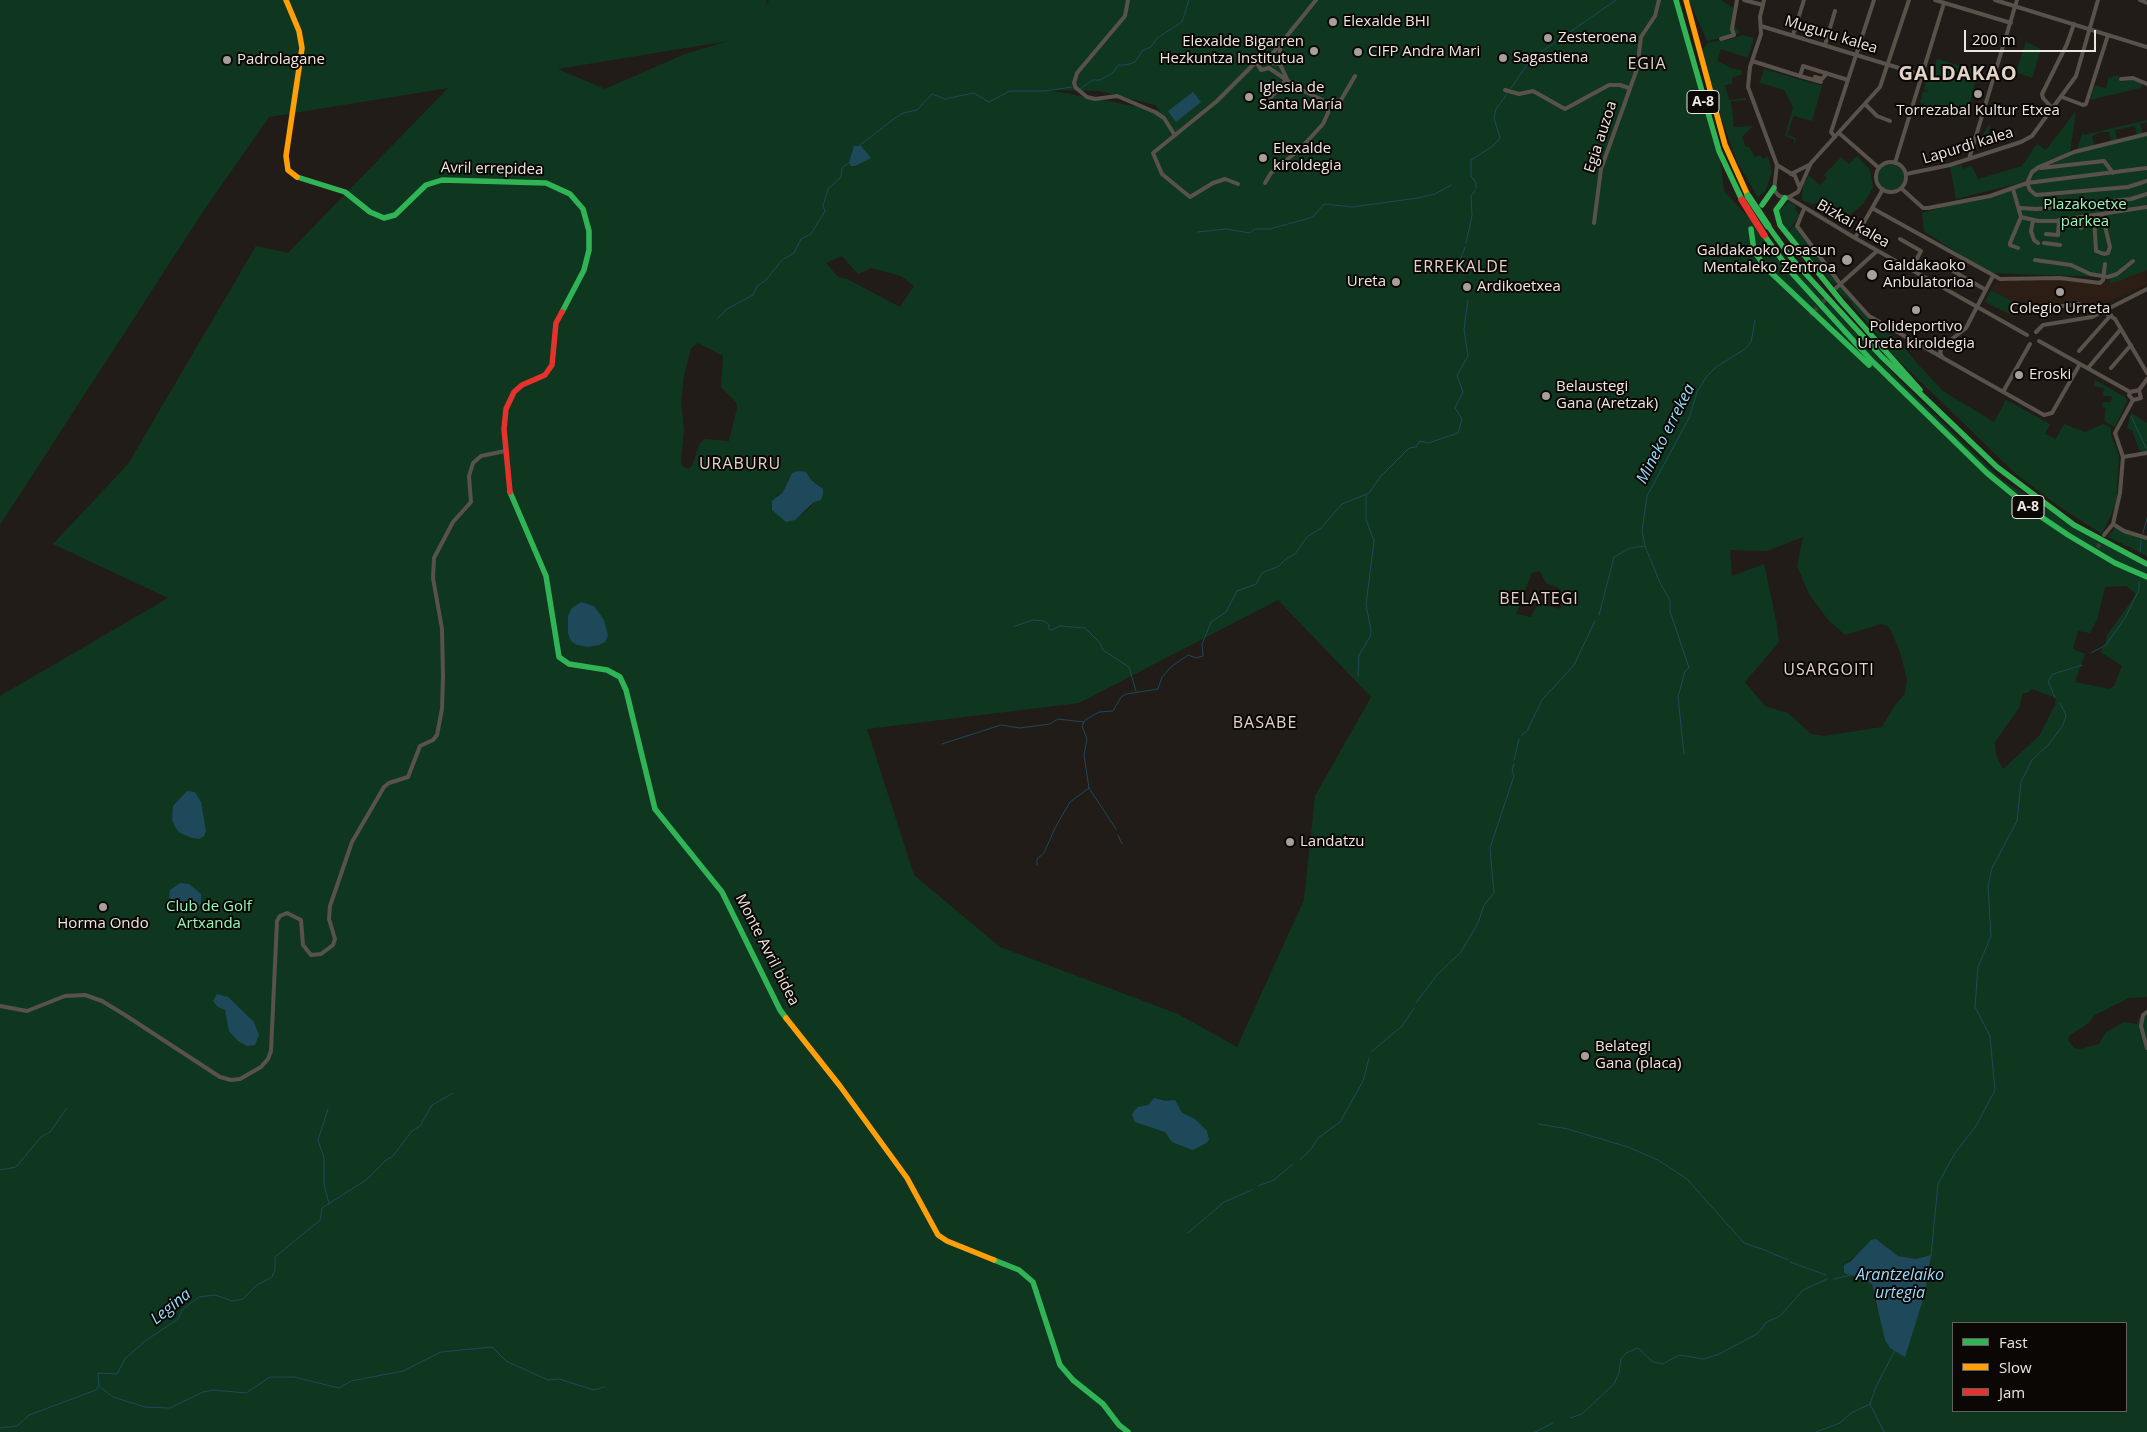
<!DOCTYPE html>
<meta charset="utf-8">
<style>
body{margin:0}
#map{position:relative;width:2147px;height:1432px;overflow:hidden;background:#221c18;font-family:"Open Sans",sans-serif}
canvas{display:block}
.legend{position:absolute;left:1952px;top:1322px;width:175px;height:90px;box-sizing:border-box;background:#0b0705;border:1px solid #66605d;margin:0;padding:6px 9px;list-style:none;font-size:15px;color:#eee6e1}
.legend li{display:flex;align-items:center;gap:10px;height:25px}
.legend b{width:25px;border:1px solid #66605d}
.scale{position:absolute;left:1964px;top:30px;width:132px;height:22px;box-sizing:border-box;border:2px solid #eee6e1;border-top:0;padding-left:6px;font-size:15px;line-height:18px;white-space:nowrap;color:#eee6e1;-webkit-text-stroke:4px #0b0705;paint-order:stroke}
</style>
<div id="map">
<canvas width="2147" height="1432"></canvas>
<ul class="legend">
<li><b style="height:6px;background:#30b455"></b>Fast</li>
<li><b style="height:6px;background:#ff9f0a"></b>Slow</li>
<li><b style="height:6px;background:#e5322d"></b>Jam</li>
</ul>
<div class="scale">200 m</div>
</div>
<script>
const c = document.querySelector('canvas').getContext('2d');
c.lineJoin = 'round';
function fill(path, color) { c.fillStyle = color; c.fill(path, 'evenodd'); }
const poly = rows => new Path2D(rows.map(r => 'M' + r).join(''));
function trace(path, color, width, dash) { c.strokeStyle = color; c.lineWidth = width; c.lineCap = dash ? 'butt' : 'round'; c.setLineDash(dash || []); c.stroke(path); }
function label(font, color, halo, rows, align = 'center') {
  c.font = font + ' "Open Sans",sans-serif'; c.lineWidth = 4; c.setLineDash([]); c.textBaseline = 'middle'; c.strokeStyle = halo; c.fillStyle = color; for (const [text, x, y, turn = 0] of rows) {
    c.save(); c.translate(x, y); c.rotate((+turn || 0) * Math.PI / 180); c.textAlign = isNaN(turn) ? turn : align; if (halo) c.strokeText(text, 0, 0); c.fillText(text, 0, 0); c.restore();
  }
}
const built = poly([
 [2145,270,2147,284,2100,306,2078,301,2030,307,2024,301,2018,304,2013,317,1984,302,1996,281,2060,279,2100,285,2113,278]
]);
const green = poly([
 [0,0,767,0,765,8,769,0,1676,0,1719,151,1724,191,1903,384,2002,480,2147,567,2147,997,2129,998,2095,1015,2089,1023,2070,1035,2068,1040,2074,1048,2080,1049,2099,1044,2106,1032,2124,1022,2137,1024,2140,1017,2147,1009,2147,1432,0,1432,0,696,168,598,53,544,128,464,256,246,288,253,448,88,269,117,204,210,0,525],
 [728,41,685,54,605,89,558,69],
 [1049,90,1099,91,1155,105,1160,111],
 [842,256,858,274,871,268,901,276,914,286,900,307,847,279,838,277,826,263],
 [698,343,723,356,721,387,736,402,737,408,729,441,704,439,699,445,692,466,688,469,682,466,681,460,684,430,681,402,684,376,691,348],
 [792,473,819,485,813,504,803,514,786,522,777,495,783,492],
 [1803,537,1797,566,1809,594,1828,620,1845,635,1881,624,1887,626,1891,630,1901,655,1907,680,1905,694,1895,705,1882,727,1824,736,1811,734,1788,713,1765,706,1745,682,1779,642,1777,625,1764,564,1732,576,1730,550,1767,551],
 [1540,571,1546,583,1559,588,1561,609,1538,604,1531,617,1516,614,1532,573],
 [2126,586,2135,593,2133,599,2107,635,2106,642,2100,652,2122,666,2114,686,2110,689,2075,682,2085,654,2073,649,2078,631,2090,633,2097,620,2105,587],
 [1278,600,1371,697,1315,796,1304,900,1237,1047,1178,1014,1000,947,914,875,867,729,1079,703],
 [2032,689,2056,698,2055,705,2039,736,2003,769,1996,755,1995,742,2019,708,2023,693,2027,693],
 [1876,1239,1898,1256,1916,1259,1931,1255,1877,1309,1872,1284,1858,1277,1844,1265],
 [1953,1323,2126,1323,2126,1411,1953,1411],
 [1689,0,1721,0,1733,8,1733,24,1740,33,1707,41],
 [1743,35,1754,38,1748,58,1721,49,1717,61,1733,69,1741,70,1742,74,1732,78,1732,84,1725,85,1729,100,1746,98,1746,100,1731,101,1734,127,1753,126,1742,137,1746,147,1749,147,1755,157,1760,155,1763,159,1768,156,1772,172,1765,192,1758,197,1737,162,1714,97,1703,49,1709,42,1729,40],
 [2026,42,2041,49,2032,78,2016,72],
 [1937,59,1978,71,1966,119,1924,106,1926,100,1924,104,1920,103,1923,91,1928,92,1924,89,1927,79,1931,80],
 [1764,69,1822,86,1812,121,1794,116,1792,120,1787,135,1796,138,1794,147,1794,139,1785,136,1793,107,1784,90,1754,81,1760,82],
 [2118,75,2120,82,2134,79,2144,83,2140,88,2090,100,2095,85,2106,88,2108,78],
 [2076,111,2070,153,2077,151,2082,133,2084,135,2147,120,2147,122,2140,124,2143,134,2147,134,2147,270,2110,284,2110,277,1988,273,1924,231,1922,213,2024,185,2036,174,2020,183,1956,199,1950,167,1962,165,1963,169,1970,166,1973,168,1978,179,2022,166,2037,144,2046,150],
 [2135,126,2137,135,2117,140,2115,130],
 [2101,132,2109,132,2111,141,2094,145,2092,136],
 [1990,123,1988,138,2018,133,2011,139,1989,146,1988,138,1981,138],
 [1857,156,1870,170,1873,187,1864,203,1850,215,1826,202,1812,204,1802,200,1803,186,1809,176,1820,185,1827,178,1824,175,1841,157,1849,164],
 '1878 177a13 13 0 1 1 26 0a13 13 0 1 1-26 0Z',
 [1788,202,1795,205,1795,209,1800,215,1788,231,1779,218,1779,211],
 [1795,225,1840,280,1834,285,1788,232],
 [1841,285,1869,316,1876,320,1879,328,1902,341,1904,347,1916,362,1943,391,1994,422,2006,400,2050,424,2045,434,2056,439,2064,424,2085,432,2103,424,2111,428,2111,435,2119,456,2116,504,2102,534,2060,507,2015,473,1897,359,1852,305,1852,302,1839,293,1836,288],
 [1991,290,2016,303,2010,314,1985,302],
 [2095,380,2125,397,2127,401,2115,427,2104,421,2106,408,2102,407,2103,402,2111,402,2112,396,2103,396,2104,388,2094,386],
 [2131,413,2147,423,2147,452,2144,453,2139,450,2132,430,2127,429],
 [2115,528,2147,539,2147,556,2108,537]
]);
const water = poly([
 [1193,92,1201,102,1176,122,1168,111],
 [854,146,861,146,871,158,855,166,851,166,849,162],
 [798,471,806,472,811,480,823,489,823,494,821,500,814,502,795,520,786,522,772,510,772,501,783,492,792,473],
 [581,602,594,606,604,620,608,636,605,642,599,645,587,647,575,644,571,641,568,633,568,616,572,608],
 [187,791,195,792,201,802,206,831,204,836,199,839,192,838,180,833,175,827,172,819,173,806],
 [180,883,189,884,201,894,201,904,193,913,180,911,169,897,170,890],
 [217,994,228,997,254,1022,259,1035,255,1045,247,1046,238,1041,229,1031,225,1010,218,1007,213,1001],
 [1154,1098,1166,1101,1175,1100,1182,1113,1195,1119,1207,1131,1209,1140,1206,1143,1193,1150,1190,1149,1172,1142,1165,1132,1135,1122,1132,1115,1134,1111,1138,1107,1148,1105],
 [1876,1239,1898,1256,1916,1259,1931,1255,1925,1293,1905,1357,1890,1348,1885,1340,1872,1284,1858,1277,1844,1273,1844,1265,1851,1261,1871,1240]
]);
const stream = poly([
 [1511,88,1531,59,1616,0],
 [1080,89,1093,80,1100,80,1113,73,1118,65,1126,65,1135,62,1143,50,1151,47,1157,38,1182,22,1189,0],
 [859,146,895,118,903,113,917,110,932,94,945,99,974,93,989,102,1010,91,1045,91,1072,87],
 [1476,189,1476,183,1471,176,1471,160,1493,146,1500,138,1494,118,1496,109,1507,94],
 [1198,232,1226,229,1250,233,1255,229,1270,229,1313,217,1324,204,1352,207,1418,198,1435,194,1451,185],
 [1466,243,1472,216,1471,196,1475,191],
 [1462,268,1461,258,1465,247],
 [717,319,727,309,753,295,757,286,766,280,782,260,794,253,801,239,811,234,825,211,823,206,828,189,841,177,842,168,850,162],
 [2131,416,2146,448],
 [2143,533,2147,518],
 [2140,552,2141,541],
 [1599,615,1614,557,1630,548,1645,546],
 [1015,626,1033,620,1044,621,1049,625,1049,629,1052,630,1060,626,1085,628,1100,643,1103,650,1129,667,1136,691],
 [2091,653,2106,645,2125,618,2139,590,2139,582],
 [1358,676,1359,655,1370,637,1371,630,1366,605,1374,541,1366,519,1366,495],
 [2055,698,2048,681,2053,674,2082,665],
 [1521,736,1527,731,1542,700,1574,665,1595,621],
 [942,744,1001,725,1020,728,1050,724,1058,719,1084,722],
 [1684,754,1678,697,1685,671,1689,668,1670,611,1670,600,1660,583,1645,546,1642,531,1647,496,1689,418,1697,392,1707,376,1716,367,1745,349,1751,342,1755,320],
 [1514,760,1519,739],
 [1089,788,1116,829],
 [1118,835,1122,844],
 [1037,865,1037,859,1044,853,1055,828,1070,802,1089,788,1084,755,1087,739,1082,726,1085,720,1099,712,1113,711,1121,697,1126,694,1158,689,1162,677,1171,667,1188,655,1196,658,1203,656,1202,644,1211,622,1226,612,1237,591,1256,584,1262,573,1279,566,1286,559,1295,554,1307,537,1321,528,1342,504,1369,493,1381,476,1409,448,1416,447,1420,441,1428,443,1458,433,1462,419,1455,408,1463,392,1457,375,1468,356,1464,329,1468,300],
 [1416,1003,1437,975,1461,952,1478,923,1484,905,1494,893,1490,848,1514,776,1512,771,1514,764],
 [1371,1052,1402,1026,1414,1008],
 [328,1109,318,1140,324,1158,324,1184,329,1204],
 [1538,1124,1568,1129,1628,1147,1658,1160,1687,1179,1744,1243,1762,1249,1788,1260],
 [1300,1160,1311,1149,1318,1138,1340,1122,1363,1081,1369,1058],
 [0,1170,16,1167,41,1137,50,1132,67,1108],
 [1258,1186,1274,1180,1293,1164],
 [1188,1233,1224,1202,1252,1190],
 [1931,1256,1938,1184,1955,1153,1976,1126,1995,1090,1990,1036,1975,1007,1978,967,1991,936,1988,885,1992,868,2017,821,2021,782,2032,760,2050,743,2063,725,2066,715,2060,703],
 [1790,1262,1826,1275],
 [1833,1279,1851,1275],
 [100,1387,113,1397,145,1407,170,1408,203,1392,213,1390,246,1393,270,1377,294,1377,339,1388,351,1381,403,1371,441,1352,492,1347,506,1361,548,1380,559,1379,594,1390,604,1387],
 [1870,1404,1884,1432],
 [1570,1418,1582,1414,1614,1384,1619,1373,1621,1359,1626,1353,1638,1348,1653,1362,1663,1364,1679,1355,1704,1359,1719,1354,1757,1334,1767,1322,1780,1316,1803,1290,1827,1279],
 [0,1428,17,1426,29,1415,96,1390,99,1386,98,1373,117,1374,125,1359,145,1341,178,1319,183,1309,199,1297,215,1295,232,1301,243,1299,257,1285,272,1277,275,1270,275,1257,320,1220,322,1208,366,1180,386,1160,393,1156,412,1131,420,1126,432,1105,453,1093],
 [1535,1432,1553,1423],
 [1816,1432,1840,1423,1851,1413,1870,1404,1876,1387,1895,1350]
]);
const streetTunnel = poly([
 [1810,315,1828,297],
 [2095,553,2102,539]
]);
const street = poly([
 [1128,0,1125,16,1077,73,1074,83,1076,88,1087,97,1095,99,1117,96,1155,112,1164,118,1174,134],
 [1744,0,1763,5],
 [1764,0,1760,17,1761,34,1750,67,1748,87,1777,165,1774,190,1779,196,1787,198,1798,192,1811,163,1880,87,1909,0],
 [1935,0,2011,23],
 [1995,0,2147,47],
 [2140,0,2147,3],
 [1761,26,1922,75],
 [1793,35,1804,0],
 [1721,39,1734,35,1732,29,1737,0],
 [1280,45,1280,64,1287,79],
 [1825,45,1835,11],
 [1269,58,1316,0],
 [1269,58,1262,56,1257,63,1261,70,1269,68],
 [1752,61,1800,76,1803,66,1848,80],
 [1271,63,1280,64],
 [1269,68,1300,89,1328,103,1341,100,1355,76],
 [1800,76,1821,82],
 [1815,77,1822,79,1827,73],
 [2121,79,2133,78,2147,84],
 [1505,90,1519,94,1533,91,1565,109,1609,85,1620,85,1629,88],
 [2062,97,2083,105,2086,104,2108,35],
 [1267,102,1287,79],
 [1865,104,1877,116,1890,121],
 [2053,109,2043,98,2042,94,2067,44,2074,24],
 [1839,133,1879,168],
 [2147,134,2074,152,2039,167,2032,172,2027,183,2030,190,2036,195,2128,187,2147,181],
 [1835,137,1831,132,1874,0],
 [1969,159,2017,0],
 '1876 177a15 15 0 1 1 30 0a15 15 0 1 1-30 0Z',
 [1895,163,1944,3],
 [1777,165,1795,176,1799,186],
 [2041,168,2104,161,2113,173],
 [1791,174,1809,165],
 [1906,174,1950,165,2021,142,2032,136,2076,76,2098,0],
 [1265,183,1271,173,1301,148,1323,124,1328,113,1328,103],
 [1238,184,1225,179,1213,183,1190,197,1162,174,1153,153,1217,101,1257,61],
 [1901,188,1923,208,1928,208,1990,196,2027,183,2147,168],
 [2013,189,2021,217],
 [1789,198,1855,238,2027,335],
 [1872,208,2000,279,2060,278,2100,283,2103,280,2105,264],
 [2020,208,2037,209,2131,199,2147,194],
 [1804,209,1797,226,1841,285,1869,316,2044,415,2052,413,2080,364],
 [2094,215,2096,251,2104,254,2108,253,2110,247,2102,214],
 [2021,217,2038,221,2055,221,2147,207],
 [2081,217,2081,228],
 [2033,221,2031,231,2034,240,2038,243],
 [1594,223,1601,169,1637,69,1641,37,1655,16,1659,0],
 [2046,234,2058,235,2059,220],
 [1855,238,1883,189],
 [1900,239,1921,251,1911,270],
 [2044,243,2060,245],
 [2018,248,2010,245,2010,243,2021,217],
 [2035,260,2071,265,2090,274,2108,277,2117,274,2133,261],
 [1953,271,1986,290],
 [1836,288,1877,251],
 [2024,307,2031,310,2078,304,2093,308,2097,314],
 [2103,311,2115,319,2147,373],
 [2036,332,2043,325,2092,317,2147,289],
 [2039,341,2130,392],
 [2079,351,2111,315],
 [1942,357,1940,352,1943,346,1966,328,1993,276],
 [2088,368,2121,329],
 [2111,368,2131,345],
 [2139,390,2147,379],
 [2003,392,2030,344],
 [2130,392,2129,395,2133,400,2141,398],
 [2130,392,2139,390,2141,398],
 [2123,457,2147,453],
 [2113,524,2124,531,2147,538],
 [2104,535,2113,524,2120,493,2123,457,2115,433,2133,400],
 [0,1006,27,1011,65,996,85,995,102,1001,125,1015,220,1077,231,1080,240,1079,261,1067,268,1059,271,1051,277,921,280,916,287,913,301,920,303,945,311,955,321,954,333,945,335,939,329,919,330,906,352,842,384,787,389,783,408,777,420,746,433,740,437,735,442,709,443,676,442,629,433,578,434,558,453,522,471,502,469,476,473,463,481,456,505,451],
 [2147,1012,2143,1015,2141,1026,2147,1048]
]);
const fast = poly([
 [1676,0,1719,151,1742,200],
 [297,177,345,192,370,212,384,218,395,215,426,185,442,180,546,183,570,194,583,209,589,231,589,250,584,270,562,312],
 [1785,198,1776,210,1780,225,1841,301,1920,390],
 [1762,205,1774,188],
 [1768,226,1792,259,1881,356,1997,467,2074,525,2147,564],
 [1751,229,1754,251,1766,268,1869,365],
 [1764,235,1790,271,1872,361,1987,473,2037,514,2068,535,2115,563,2147,577],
 [510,492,546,576,559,657,569,664,607,670,620,677,626,690,655,809,722,892,780,1010,786,1018],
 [994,1260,1019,1270,1033,1282,1060,1365,1073,1380,1103,1404,1119,1425,1128,1432]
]);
const slow = poly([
 [286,0,299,31,302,48,286,156,288,170,297,177],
 [1686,0,1725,145,1748,196],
 [786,1018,840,1086,907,1178,938,1235,947,1241,994,1260]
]);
const jam = poly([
 [510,492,504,429,506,409,514,392,522,385,545,375,552,365,556,323,562,312]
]);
const fastBridge = poly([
 [1748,196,1768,226]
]);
const jamBridge = poly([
 [1742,200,1764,235]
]);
const markers = [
 [1333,22,5,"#a79f9b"],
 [1548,38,5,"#a79f9b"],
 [1314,51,5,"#a79f9b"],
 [1358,52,5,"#a79f9b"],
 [1503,58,5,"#a79f9b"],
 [227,60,5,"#a79f9b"],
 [1978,94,5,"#a79f9b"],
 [1249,97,5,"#a79f9b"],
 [1263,158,5,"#a79f9b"],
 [1847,260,6,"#a79f9b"],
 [1872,275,6,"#a79f9b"],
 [1396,282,5,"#a79f9b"],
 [1467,287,5,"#a79f9b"],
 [2060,292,5,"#a79f9b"],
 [1916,310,5,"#a79f9b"],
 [2019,375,5,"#a79f9b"],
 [1546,396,5,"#a79f9b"],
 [1290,842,5,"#a79f9b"],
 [103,907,5,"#a79f9b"],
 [1585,1056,5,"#a79f9b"]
];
const shields = [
 [1703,102,32],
 [2028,507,32]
];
const shieldNames = [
 ["A-8",1703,102],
 ["A-8",2028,507]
];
const poiNames = [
 ["Elexalde BHI",1343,22],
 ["Zesteroena",1558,38],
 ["Elexalde Bigarren",1304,42,"right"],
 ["Hezkuntza Institutua",1304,59,"right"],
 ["CIFP Andra Mari",1368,52],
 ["Sagastiena",1513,58],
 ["Padrolagane",237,60],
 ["Iglesia de",1259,88],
 ["Santa María",1259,105],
 ["Torrezabal Kultur Etxea",1978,111,"center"],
 ["Elexalde",1273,149],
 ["kiroldegia",1273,166],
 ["Galdakaoko Osasun",1836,251,"right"],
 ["Mentaleko Zentroa",1836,268,"right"],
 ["Galdakaoko",1883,266],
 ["Anbulatorioa",1883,283],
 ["Ureta",1386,282,"right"],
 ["Ardikoetxea",1477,287],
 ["Colegio Urreta",2060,309,"center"],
 ["Polideportivo",1916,327,"center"],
 ["Urreta kiroldegia",1916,344,"center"],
 ["Eroski",2029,375],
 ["Belaustegi",1556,387],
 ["Gana (Aretzak)",1556,404],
 ["Landatzu",1300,842],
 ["Horma Ondo",103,924,"center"],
 ["Belategi",1595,1047],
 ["Gana (placa)",1595,1064]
];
const streetNames = [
 ["Muguru kalea",1831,35,17],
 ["Egia auzoa",1601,137,-72],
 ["Lapurdi kalea",1968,146,-17],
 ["Avril errepidea",492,169,1],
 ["Bizkai kalea",1853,224,30],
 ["Monte Avril bidea",767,950,63]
];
const parkNames = [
 ["Plazakoetxe",2085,205],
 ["parkea",2085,222],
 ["Club de Golf",209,907],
 ["Artxanda",209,924]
];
const neighbourhoodNames = [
 ["EGIA",1647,64],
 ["ERREKALDE",1461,267],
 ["URABURU",740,464],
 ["BELATEGI",1539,599],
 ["USARGOITI",1829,670],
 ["BASABE",1265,723]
];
const waterNames = [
 ["Mineko errekea",1666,434,-63],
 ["Arantzelaiko",1900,1275],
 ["urtegia",1900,1293],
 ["Legina",171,1307,-39]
];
const districtNames = [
 ["GALDAKAO",1958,74]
];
fill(built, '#2d1e15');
fill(green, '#0f3720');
fill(water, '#1d495b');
trace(stream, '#1d495b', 1);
trace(streetTunnel, '#413a36', 4, [4, 2]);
trace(street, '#58524a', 4);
trace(fast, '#30b455', 5.5);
trace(slow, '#ff9f0a', 5.5);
trace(jam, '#e5322d', 5.5);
trace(fastBridge, '#30b455', 7);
trace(jamBridge, '#e5322d', 7);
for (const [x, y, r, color] of markers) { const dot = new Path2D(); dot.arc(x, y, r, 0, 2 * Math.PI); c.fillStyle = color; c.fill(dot); trace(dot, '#0b0705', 2); }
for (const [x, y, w] of shields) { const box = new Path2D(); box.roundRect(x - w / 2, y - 11.5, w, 23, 4); c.fillStyle = '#0b0705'; c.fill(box); trace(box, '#eee6e1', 1); }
label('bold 14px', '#eee6e1', null, shieldNames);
label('15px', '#eee6e1', '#0b0705', poiNames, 'left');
label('15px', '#eee6e1', '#0b0705', streetNames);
label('15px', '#93faba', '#0b0705', parkNames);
c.letterSpacing = '1px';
label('16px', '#e3d3c9', '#0b0705', neighbourhoodNames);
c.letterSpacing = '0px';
label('italic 16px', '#98daf9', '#0b0705', waterNames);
c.letterSpacing = '1px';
label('bold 20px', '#e3d3c9', '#0b0705', districtNames);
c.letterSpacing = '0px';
</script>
